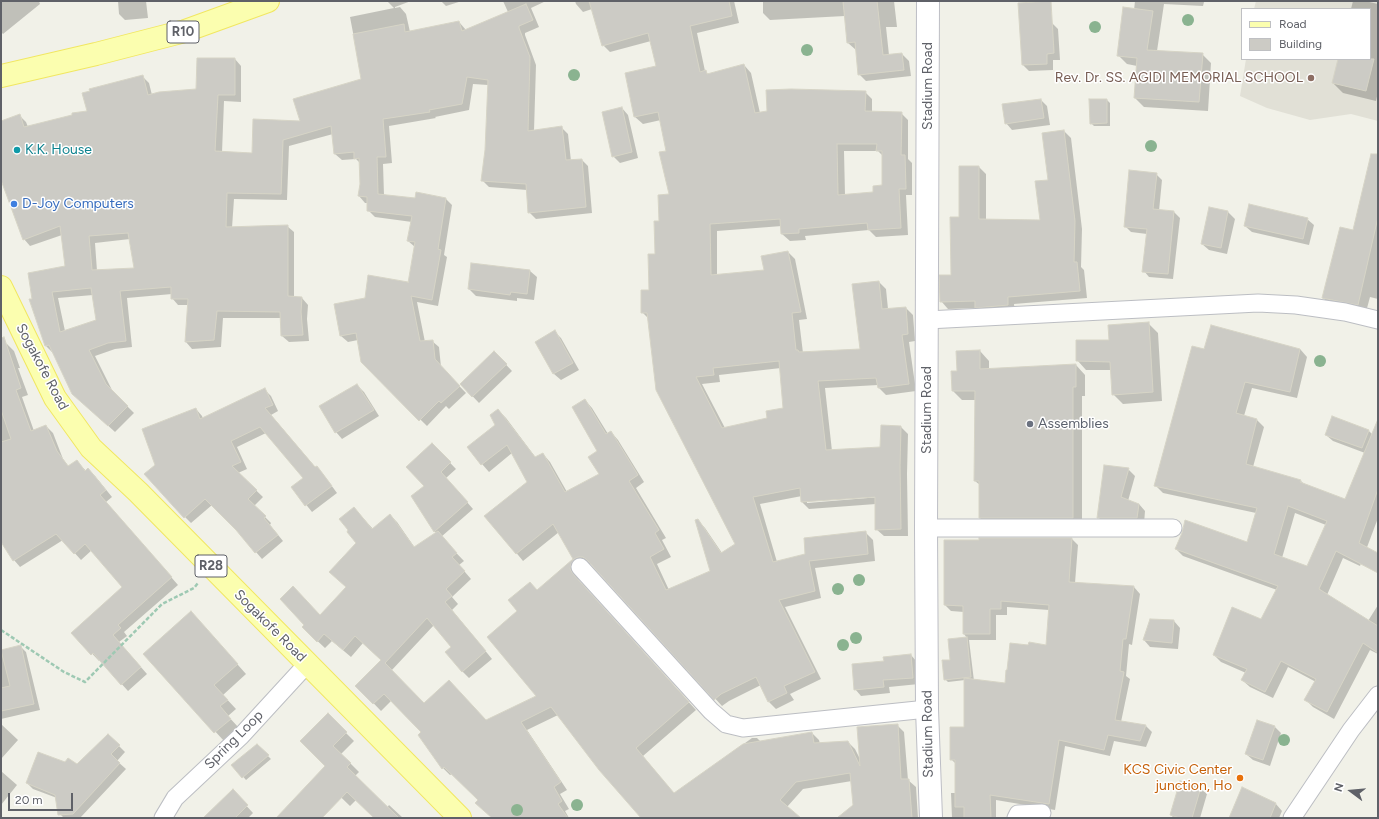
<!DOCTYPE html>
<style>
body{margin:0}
#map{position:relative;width:1379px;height:819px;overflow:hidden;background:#f1f1e8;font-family:Figtree,sans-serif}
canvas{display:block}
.frame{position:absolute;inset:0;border:2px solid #5f6168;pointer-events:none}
.legend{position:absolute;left:1241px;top:8px;width:130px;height:52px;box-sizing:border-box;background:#fff;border:1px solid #bfc0c3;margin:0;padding:5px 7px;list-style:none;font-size:12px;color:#5f6168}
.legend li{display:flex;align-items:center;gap:8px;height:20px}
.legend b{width:20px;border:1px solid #bfc0c3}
.north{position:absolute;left:1331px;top:771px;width:40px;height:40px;-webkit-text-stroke:3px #fff;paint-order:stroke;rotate:286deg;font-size:11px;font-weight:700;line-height:16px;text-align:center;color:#5f6168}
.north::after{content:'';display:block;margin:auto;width:14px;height:18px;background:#5f6168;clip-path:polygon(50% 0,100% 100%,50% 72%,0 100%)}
.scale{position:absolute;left:8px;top:793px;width:65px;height:18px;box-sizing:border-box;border:2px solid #5f6168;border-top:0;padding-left:5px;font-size:12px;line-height:14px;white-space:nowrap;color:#5f6168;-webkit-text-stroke:3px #fff;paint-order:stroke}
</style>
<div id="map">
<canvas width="1379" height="819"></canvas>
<div class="frame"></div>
<ul class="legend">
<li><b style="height:5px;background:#fbfeaf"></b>Road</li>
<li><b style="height:11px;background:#cccbc5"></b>Building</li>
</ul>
<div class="north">N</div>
<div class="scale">20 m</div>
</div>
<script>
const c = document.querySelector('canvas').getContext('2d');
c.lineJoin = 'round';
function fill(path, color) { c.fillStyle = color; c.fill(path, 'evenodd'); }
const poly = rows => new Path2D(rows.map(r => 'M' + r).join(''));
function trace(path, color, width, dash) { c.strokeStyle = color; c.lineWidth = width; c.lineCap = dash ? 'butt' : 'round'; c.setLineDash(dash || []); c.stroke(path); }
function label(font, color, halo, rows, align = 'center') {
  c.font = font + ' Figtree,sans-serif'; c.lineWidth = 3; c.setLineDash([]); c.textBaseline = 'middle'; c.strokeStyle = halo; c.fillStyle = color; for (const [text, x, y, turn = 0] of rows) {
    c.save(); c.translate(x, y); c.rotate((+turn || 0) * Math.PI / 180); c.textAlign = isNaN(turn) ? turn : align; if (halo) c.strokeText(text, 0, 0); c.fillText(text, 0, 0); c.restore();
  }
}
const education = poly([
 [1256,1,1378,1,1378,121,1351,114,1310,120,1267,108,1240,96,1246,59,1370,59,1370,9,1254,9]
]);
const shadow = poly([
 [1,1,39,1,40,4,3,34,1,32],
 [118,1,146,1,148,18,125,20,119,14],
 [387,1,411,1,395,7,395,8,400,7,406,14,410,32,459,22,466,30,508,12,503,1,546,1,531,8,539,27,525,33,525,35,536,65,534,131,561,127,568,134,571,161,582,160,588,166,592,213,536,219,529,212,527,190,489,187,482,180,486,150,488,85,473,84,469,110,435,117,436,118,389,126,392,163,383,164,384,195,416,199,446,199,452,205,444,255,447,257,438,306,417,302,425,342,432,341,439,347,441,367,466,393,449,409,446,406,427,426,362,362,358,340,348,342,341,336,365,298,409,285,415,247,408,241,412,222,375,217,368,210,368,203,365,203,359,196,361,184,360,163,356,159,342,160,335,154,333,134,289,146,287,200,234,199,232,228,287,226,294,232,294,297,302,298,308,305,307,319,309,341,289,342,282,336,281,318,223,318,221,347,192,349,186,342,189,305,178,305,172,298,172,294,127,298,132,347,115,349,95,356,113,392,134,413,115,432,80,400,54,352,53,353,46,346,30,300,33,300,66,267,62,235,30,246,24,239,1,177,1,122,19,115,26,122,28,127,88,111,142,76,149,83,152,95,197,90,235,59,241,66,241,102,224,101,222,153,253,154,362,80,350,17,394,8],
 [130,239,135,269,97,271,95,243],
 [93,295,97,321,65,331,58,298],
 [441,1,462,1,446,6],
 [575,1,734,1,739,23,697,33,705,71,709,75,744,65,751,73,760,113,865,92,872,99,872,112,901,113,908,120,908,159,912,163,912,195,906,195,908,235,876,237,869,230,805,236,806,240,790,241,782,234,782,226,717,231,717,276,765,271,788,252,795,259,807,319,799,320,803,353,861,350,879,282,886,289,888,309,906,308,913,315,915,341,909,342,916,391,886,395,878,387,878,385,825,388,832,451,881,448,901,427,908,434,907,474,908,536,884,536,876,529,876,504,809,509,802,502,802,496,760,504,777,562,806,554,865,532,873,540,875,561,815,568,821,598,785,607,821,679,790,694,794,700,776,709,769,702,761,685,729,701,722,706,594,566,591,564,585,564,578,571,577,577,580,582,696,710,643,756,674,794,752,738,757,738,761,742,812,733,819,740,820,744,848,742,855,749,861,761,897,725,904,732,908,780,916,787,918,818,839,818,854,805,852,781,803,789,787,807,799,818,642,818,558,715,527,730,567,790,560,794,569,809,565,811,569,818,492,818,479,800,452,774,450,775,443,768,422,733,391,701,381,711,357,686,382,661,363,643,351,657,332,641,325,648,311,635,321,616,347,588,357,543,354,508,373,529,390,515,397,522,415,548,436,533,412,496,425,486,432,444,456,469,446,478,473,509,441,537,464,561,459,565,471,579,452,597,458,604,452,610,492,659,469,678,462,671,452,647,434,625,391,671,424,704,486,721,538,696,519,611,538,591,574,559,559,532,523,561,486,516,528,482,512,453,489,472,468,448,497,425,498,410,506,418,536,458,543,454,550,462,567,492,600,474,598,451,585,400,592,408,608,434,611,432,618,440,644,482,636,488,666,538,662,540,671,557,657,564,669,590,711,572,697,520,705,528,722,553,737,544,649,319,642,312,650,291,660,222,670,195,667,151,661,120,643,124,635,117,626,74,657,67,651,41,610,52,603,45,592,9,583,12,576,4],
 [844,151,878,151,883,156,883,186,874,193,845,195],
 [781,368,784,409,768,419,725,428,702,384,720,382,719,375],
 [880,495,880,497,807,503,807,501],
 [763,1,894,1,897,27,886,27,889,55,902,54,909,61,911,76,866,81,859,74,856,50,848,43,845,16,770,20,763,13],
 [1135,1,1208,1,1204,2,1203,6,1164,4,1157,51,1202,54,1211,63,1208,111,1144,107,1135,98,1137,66,1127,64,1118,55,1134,10],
 [1353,1,1365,1,1378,4,1378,92,1376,101,1343,93,1333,83,1339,59,1370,59,1370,9,1351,9],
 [1052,23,1058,29,1060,60,1053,60,1053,70,1029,71,1023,65],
 [1041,100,1047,106,1050,125,1012,130,1006,123],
 [1107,100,1110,103,1110,126,1094,126,1091,123],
 [622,108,628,115,638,158,620,163,613,156],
 [1064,131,1071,138,1082,229,1081,267,1084,270,1087,298,1014,304,1015,312,984,314,977,308,948,309,941,301,952,276,960,218,960,167,979,167,986,174,986,220,1041,221,1049,181,1043,133],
 [1378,163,1378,299,1370,297,1366,312,1331,306,1323,298,1354,231],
 [1156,174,1162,180,1159,211,1174,212,1180,218,1173,279,1149,277,1144,271,1147,234,1131,232,1125,226],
 [1210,208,1228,212,1235,219,1227,254,1209,250,1202,244],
 [1307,219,1314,225,1309,245,1252,232,1245,226],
 [472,264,530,271,537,277,534,300,517,298,517,301,476,296,469,289],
 [1148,323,1158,333,1162,401,1123,404,1113,394,1112,370,1086,370,1077,360,1110,341],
 [554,331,561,338,579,370,561,380,554,374,536,342],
 [7,344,14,351,20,368,18,368,28,395,22,397,34,431,46,426,53,433,63,459,69,467,77,461,86,471,88,469,95,476,112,497,106,502,178,585,124,632,127,636,119,642,147,674,128,691,100,660,99,661,73,633,124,587,92,550,81,560,63,540,20,567,14,560,1,522,1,346],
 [1300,349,1307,357,1297,398,1252,388,1244,416,1257,420,1264,427,1253,467,1301,481,1305,485,1345,500,1365,453,1333,441,1326,435,1368,430,1375,437,1378,447,1378,518,1360,566,1343,558,1327,595,1368,621,1378,605,1378,654,1370,650,1334,719,1313,707,1306,700,1316,682,1288,667,1273,698,1250,687,1242,680,1246,673,1221,662,1214,655,1262,621,1277,590,1183,556,1176,549,1248,544,1256,513,1163,493,1155,485,1205,350],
 [1295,513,1326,525,1308,567,1282,558],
 [980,351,989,361,989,369,1076,365,1085,375,1085,396,1082,396,1082,527,989,527,980,518,980,485,975,481,976,400,962,400,953,391,958,372],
 [494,352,512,371,479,403,461,384],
 [357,385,364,392,379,416,342,439,336,432],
 [265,390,271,396,278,411,271,415,316,468,317,467,323,474,337,493,312,512,292,487,305,478,266,433,237,447,247,469,238,473,263,497,254,506,271,523,270,525,283,541,262,559,237,530,212,505,191,523,174,506,156,465,196,409,202,416,203,419],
 [1128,469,1135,476,1128,501,1139,504,1145,511,1144,524,1105,524,1098,517],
 [1072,539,1078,545,1075,583,1134,587,1140,594,1132,645,1129,644,1126,676,1130,679,1121,722,1146,726,1152,732,1146,747,1114,741,1110,756,1065,746,1055,810,996,800,996,818,952,818,951,793,956,793,956,764,951,759,965,728,965,680,948,682,945,679,951,660,949,640,967,638,964,634,964,612,951,611,945,605],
 [1007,607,1049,610,1047,646,1006,684,974,681,969,640,996,640,996,615,1007,615],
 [191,612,246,674,223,695,236,709,228,716,239,728,224,741,144,654],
 [1151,620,1174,621,1180,628,1178,649,1150,647,1144,640],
 [20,646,26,652,40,710,1,719,1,651],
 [911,655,917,662,919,684,889,687,890,693,861,696,855,689,885,662],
 [328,715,354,741,341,754,359,772,355,776,387,808,389,805,403,818,375,818,356,800,350,806,318,775,326,766],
 [1,724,18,740,1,759],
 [1274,726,1281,733,1270,766,1253,760,1246,754],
 [108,735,125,752,117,761,126,769,80,818,64,818,58,812,57,798,33,789,27,783,66,764,77,766],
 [257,745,271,759,246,780,233,765],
 [1,771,17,785,1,805],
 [1200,788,1207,794,1200,818,1174,818,1171,815],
 [1243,789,1276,804,1282,811,1279,818,1230,818],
 [233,791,253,813,248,818,204,818],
 [1077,817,1094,818,1077,818]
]);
const building = poly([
 [589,1,729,1,732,16,690,26,700,72,706,70,707,74,744,64,755,113,767,111,766,90,791,89,866,91,865,111,902,112,901,155,905,155,906,189,899,189,901,228,868,230,867,223,799,229,799,233,781,234,780,219,710,224,711,275,764,270,761,256,788,251,801,312,792,313,796,350,798,350,799,352,860,349,852,284,879,281,882,309,906,307,908,334,902,335,909,384,878,388,876,378,818,381,826,450,880,447,881,425,901,426,900,466,901,529,875,530,875,497,801,502,800,488,753,497,773,562,805,554,804,538,866,531,868,554,809,561,815,591,779,600,815,672,784,686,787,693,768,702,756,677,721,694,714,700,587,560,583,557,578,557,574,559,571,564,570,569,573,574,689,702,636,748,674,793,743,744,812,732,814,743,848,741,860,766,857,727,898,724,901,779,909,779,912,818,837,818,853,805,850,773,796,782,780,800,801,818,641,818,599,770,551,707,521,722,561,782,554,787,562,801,558,804,568,818,492,818,475,803,478,800,444,767,442,769,418,735,421,732,384,694,373,704,355,686,381,660,355,636,343,650,324,634,317,642,302,627,304,625,280,599,293,586,320,615,346,587,329,572,356,543,347,532,348,530,339,519,354,507,372,529,390,514,414,547,438,531,457,553,452,557,465,571,446,589,452,596,445,602,486,651,462,672,445,652,451,647,427,618,385,663,424,703,449,680,486,720,536,696,487,637,517,611,508,600,530,582,537,590,573,559,553,524,516,554,484,516,527,482,507,445,481,465,467,447,495,425,490,415,498,409,535,457,543,453,565,492,599,474,588,457,597,451,572,407,585,399,606,434,611,431,638,475,629,481,659,530,655,533,664,549,650,557,666,590,710,571,695,520,698,519,721,553,735,544,656,390,647,313,641,313,641,290,649,290,648,254,655,254,654,221,659,221,658,195,669,194,659,152,666,151,658,112,634,117,625,73,656,66,648,33,602,46,589,1],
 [837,144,877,144,876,151,882,151,882,185,873,186,873,192,838,195,837,144],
 [779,361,783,408,766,411,767,418,722,428,696,377,714,375,713,368,779,361],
 [843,1,877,1,883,55,902,53,904,70,858,75,855,42,847,43,843,1],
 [1051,1,1054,53,1047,54,1047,64,1022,65,1018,3,1051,1],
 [526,4,533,20,519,26,519,28,530,57,528,131,562,126,566,160,582,159,586,207,528,213,526,184,481,181,485,150,488,80,467,77,462,104,429,110,430,112,383,119,386,157,377,157,378,194,415,198,416,192,446,198,438,249,441,250,432,300,411,296,420,341,433,340,435,359,460,386,441,403,439,401,419,421,361,362,356,333,340,336,334,304,365,298,368,275,408,282,408,283,415,242,407,241,412,216,367,211,367,197,358,196,360,184,359,158,354,159,354,152,334,154,331,126,283,140,281,194,227,193,226,227,288,225,288,296,302,297,301,312,303,335,281,336,280,312,217,311,214,340,185,342,188,299,171,299,171,287,120,291,126,341,108,343,89,350,106,384,128,406,108,426,72,394,49,345,45,346,29,299,32,299,28,273,65,266,60,226,23,240,1,180,1,121,20,114,24,127,72,115,72,113,87,111,82,93,90,91,89,89,143,75,148,95,159,92,196,89,197,58,235,58,235,95,218,95,215,151,252,153,253,119,300,121,293,99,361,79,353,34,404,24,405,32,459,21,462,31,526,4],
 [128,233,134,268,92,270,89,236,128,233],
 [91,288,96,320,60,332,52,292,91,288],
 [1123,7,1153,11,1147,50,1203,53,1199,102,1134,98,1137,58,1117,56,1123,7],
 [1338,59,1374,59,1366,91,1332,83,1338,59],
 [1041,99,1044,118,1005,124,1002,104,1041,99],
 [1089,99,1107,99,1107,123,1090,124,1089,99],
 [622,107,632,152,612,157,602,112,622,107],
 [1064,130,1075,221,1074,262,1077,262,1080,291,1008,297,1008,305,975,308,975,301,940,302,939,275,951,275,950,217,959,217,959,166,979,166,979,219,1040,220,1035,181,1048,180,1042,133,1064,130],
 [1371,154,1378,154,1378,217,1358,305,1322,298,1340,227,1353,230,1371,154],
 [1129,170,1157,173,1153,209,1174,211,1168,274,1142,272,1147,229,1124,227,1129,170],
 [1249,204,1308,218,1303,239,1244,226,1249,204],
 [1209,207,1228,211,1221,248,1201,244,1209,207],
 [471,263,530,270,527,294,511,292,510,295,468,289,471,263],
 [1149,322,1153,392,1112,395,1110,362,1076,361,1076,340,1109,340,1108,325,1149,322],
 [1211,325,1300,349,1290,392,1245,382,1236,413,1257,419,1246,464,1301,480,1300,482,1345,499,1378,419,1378,489,1359,543,1378,553,1378,573,1336,551,1319,589,1378,626,1378,653,1363,643,1327,712,1304,700,1316,679,1281,661,1265,692,1241,680,1247,669,1213,655,1232,607,1261,619,1278,586,1175,549,1182,533,1185,520,1247,542,1257,508,1154,486,1192,346,1204,349,1211,325],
 [1288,506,1327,521,1307,566,1274,554,1288,506],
 [555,330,573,363,553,374,535,342,555,330],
 [4,337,21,388,16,390,31,431,46,425,57,451,68,466,77,460,85,471,88,468,106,490,100,495,172,577,118,625,121,628,113,635,141,667,121,685,93,653,91,655,71,633,122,587,85,544,74,554,56,534,13,561,1,542,1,442,11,439,1,410,1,338,4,337],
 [980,350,980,369,1076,364,1076,387,1073,387,1073,518,979,518,979,481,974,481,975,391,952,391,951,371,957,371,956,351,980,350],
 [494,351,507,364,472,397,460,384,494,351],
 [357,384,374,410,335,433,319,406,357,384],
 [265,388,273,405,265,408,315,467,317,466,332,486,305,506,291,487,303,478,260,427,231,441,241,462,232,466,257,490,248,499,266,516,264,518,278,535,255,553,236,530,205,499,184,518,173,506,144,474,155,465,142,429,196,408,200,419,265,388],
 [1332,416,1369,430,1362,448,1325,435,1332,416],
 [432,443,451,462,441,472,468,502,434,532,411,496,424,486,406,467,432,443],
 [1104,465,1129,468,1121,497,1139,504,1137,518,1097,518,1104,465],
 [979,538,1072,538,1069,582,1134,586,1126,639,1123,639,1120,671,1124,672,1115,720,1146,725,1140,741,1108,735,1104,750,1059,740,1049,804,990,795,991,818,964,818,964,807,955,807,955,760,950,760,950,727,964,727,964,678,1005,683,1006,670,1007,670,1010,643,1028,645,1029,642,1046,645,1049,605,1001,601,1001,609,990,609,990,634,963,634,963,606,944,605,944,540,979,540,979,538],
 [191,611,238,664,214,685,228,700,220,706,231,719,214,733,143,654,191,611],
 [1150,619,1174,620,1172,643,1143,640,1150,619],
 [967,637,971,677,944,680,942,660,950,660,948,639,967,637],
 [21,645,34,704,1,711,1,688,10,686,1,650,21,645],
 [911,654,913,678,883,680,884,687,854,690,852,664,884,661,883,657,911,654],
 [328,713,347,732,333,746,351,763,347,767,399,818,374,818,347,792,322,818,276,818,325,766,300,741,328,713],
 [1257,720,1275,726,1263,760,1245,754,1257,720],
 [108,734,120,745,111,754,120,763,73,814,58,815,55,795,26,783,38,752,65,762,68,758,77,764,108,734],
 [257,744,269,755,242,778,231,765,257,744],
 [1180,781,1201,787,1192,818,1180,818,1170,815,1180,781],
 [1242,787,1276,803,1270,818,1229,818,1242,787],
 [233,789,248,805,235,818,203,818,233,789]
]);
const path = poly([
 [1,630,64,672,85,682,162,604,194,588,198,583]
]);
const street = poly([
 [927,320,1258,303,1296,305,1345,312,1378,320],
 [926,528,1173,528],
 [580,567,711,711,726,724,743,728,927,709],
 [163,818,175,798,241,736,308,663],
 [1016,818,1018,814,1042,813],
 [1292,818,1351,730,1378,695]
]);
const secondary = poly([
 [928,1,926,528,927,709,931,818]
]);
const primary = poly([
 [1,76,96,54,185,31,268,1],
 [1,287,55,398,91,448,138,492,460,818]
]);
const trees = [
 [1188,20],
 [1095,27],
 [807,50],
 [574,75],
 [1151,146],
 [1320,361],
 [859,580],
 [838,589],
 [856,638],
 [843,645],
 [1284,740],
 [577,805],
 [517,810]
];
const markers = [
 [1311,78,4,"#8d6e63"],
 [17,150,4,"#0f9aa8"],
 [14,204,4,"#3f7fe0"],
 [1030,424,4,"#6b7280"],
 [1240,778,4,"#e8710a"]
];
const shields = [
 [183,32,32],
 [211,566,32]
];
const shieldNames = [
 ["R10",183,32],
 ["R28",211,566]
];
const educationNames = [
 ["Rev. Dr. SS. AGIDI MEMORIAL SCHOOL",1303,78]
];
const streetNames = [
 ["Stadium Road",928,86,-90],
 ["Sogakofe Road",42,367,62],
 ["Stadium Road",927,410,-90],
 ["Sogakofe Road",270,626,45],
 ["Stadium Road",928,734,-91],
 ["Spring Loop",234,740,-45]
];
const cultureNames = [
 ["K.K. House",25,150]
];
const shopNames = [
 ["D-Joy Computers",22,204]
];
const worshipNames = [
 ["Assemblies",1038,424]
];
const foodNames = [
 ["KCS Civic Center",1232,770],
 ["junction, Ho",1232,786]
];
fill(education, '#e1e0d6');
fill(shadow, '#0003');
fill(building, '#cccbc5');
trace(building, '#d6d4c6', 1);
trace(street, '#bcbec3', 19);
trace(secondary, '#bdbec5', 24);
trace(primary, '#f1e761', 24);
trace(path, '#9ec9b3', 2.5, [4, 2]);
trace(street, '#fff', 17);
trace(secondary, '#fff', 22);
trace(primary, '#fbfeaf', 22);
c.fillStyle = '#8ab390';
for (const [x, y] of trees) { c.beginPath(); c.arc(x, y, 6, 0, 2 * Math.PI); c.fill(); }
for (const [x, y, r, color] of markers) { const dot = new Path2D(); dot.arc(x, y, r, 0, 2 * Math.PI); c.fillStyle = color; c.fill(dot); trace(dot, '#fff', 1.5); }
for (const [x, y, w] of shields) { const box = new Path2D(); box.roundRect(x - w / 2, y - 11, w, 22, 3); c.fillStyle = '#fff'; c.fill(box); trace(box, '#5f6168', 1); }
label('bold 13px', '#5f6168', null, shieldNames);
label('14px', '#785e54', '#fff', educationNames, 'right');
label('14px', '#5f6168', '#fff', streetNames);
label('14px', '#0d838f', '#fff', cultureNames, 'left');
label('14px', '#366cbe', '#fff', shopNames, 'left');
label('14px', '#5b616d', '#fff', worshipNames, 'left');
label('14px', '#c56008', '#fff', foodNames, 'right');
</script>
